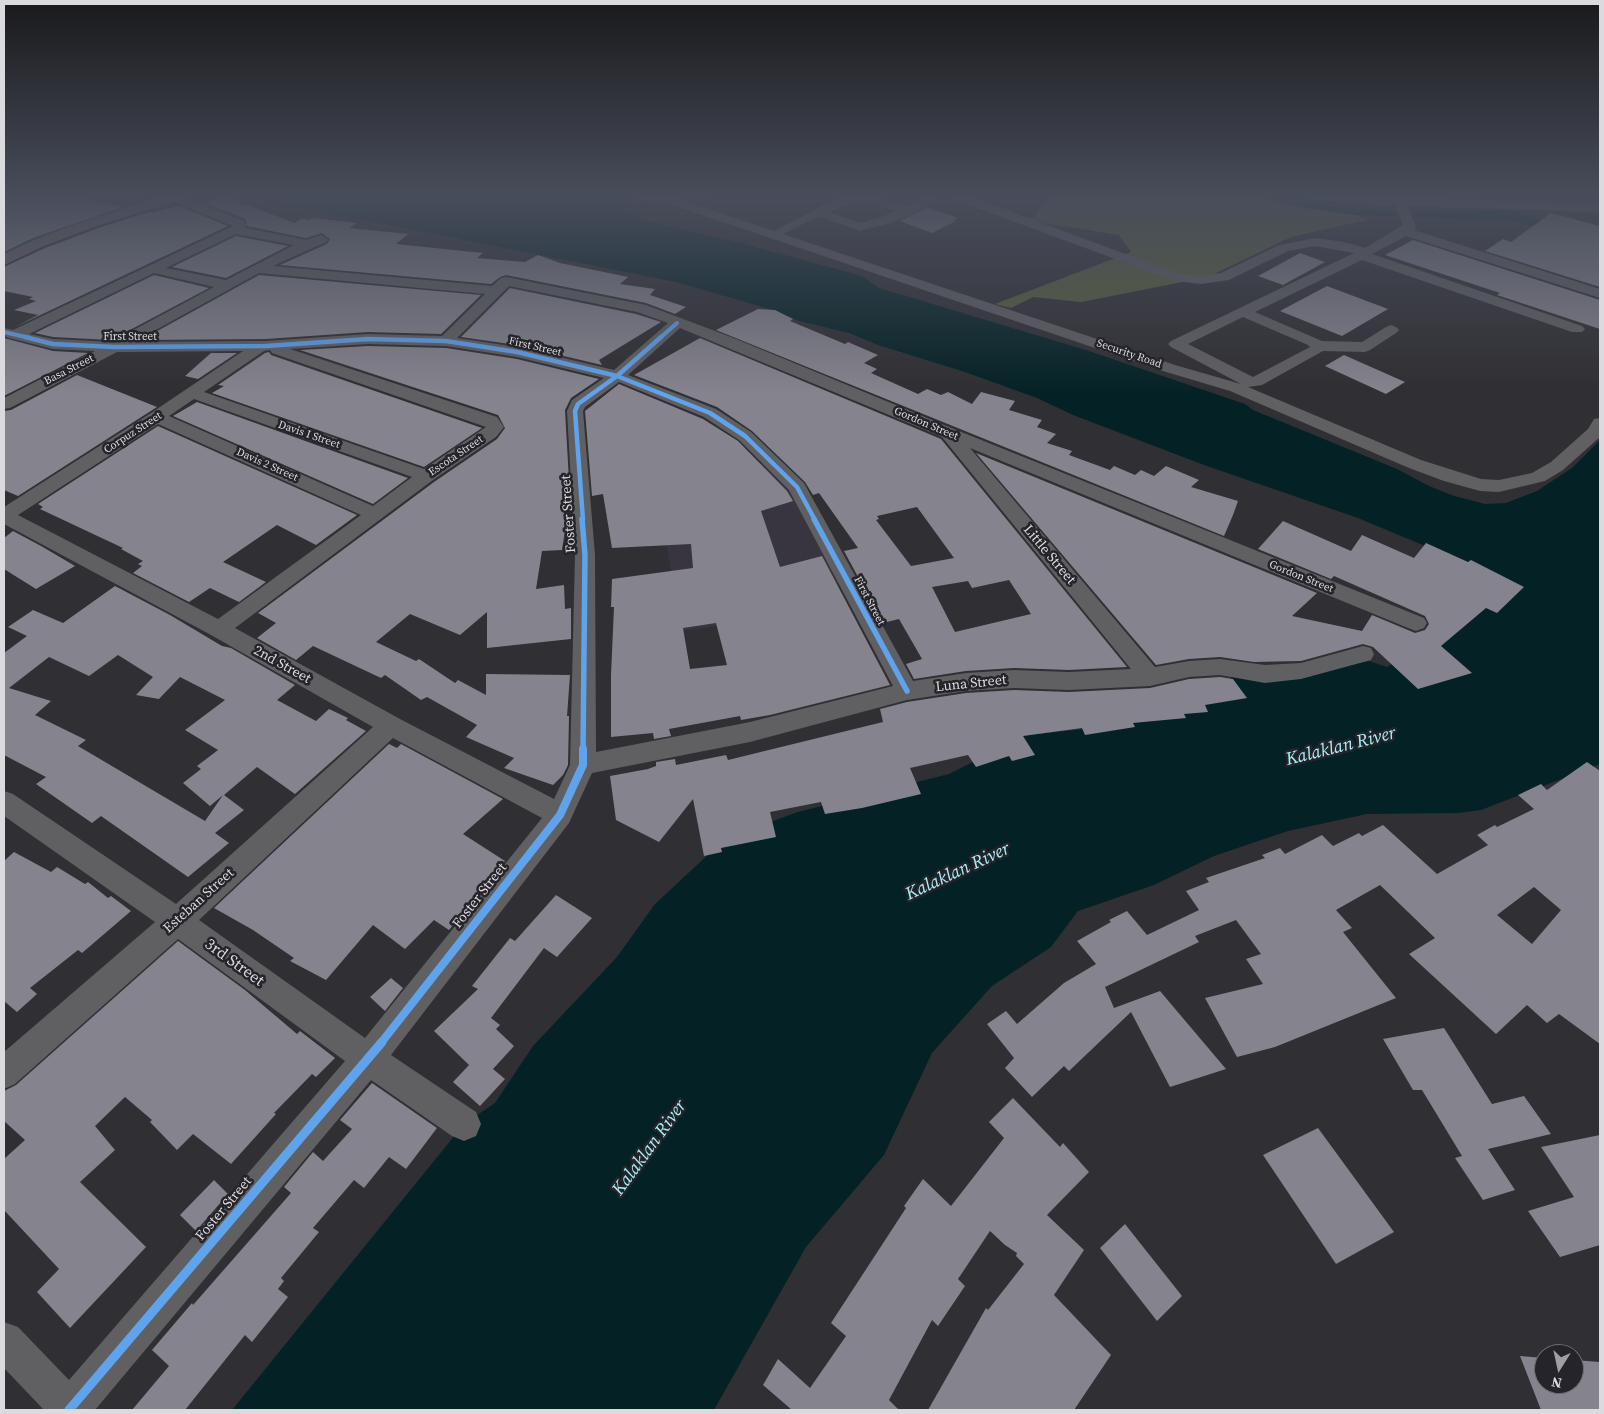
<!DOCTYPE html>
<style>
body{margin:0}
#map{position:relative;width:1604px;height:1414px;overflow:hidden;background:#302f33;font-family:"Source Serif 4",serif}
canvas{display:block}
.frame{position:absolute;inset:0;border:5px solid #dbdade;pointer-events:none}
.north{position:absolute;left:1534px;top:1344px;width:50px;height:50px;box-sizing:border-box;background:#25242a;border:1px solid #6e6d72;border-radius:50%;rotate:190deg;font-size:14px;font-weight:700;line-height:20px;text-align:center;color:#dbdade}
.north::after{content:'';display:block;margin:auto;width:18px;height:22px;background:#9f9ea2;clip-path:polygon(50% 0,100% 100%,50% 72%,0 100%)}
</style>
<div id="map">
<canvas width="1604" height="1414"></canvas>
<div class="frame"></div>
<div class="north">N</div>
</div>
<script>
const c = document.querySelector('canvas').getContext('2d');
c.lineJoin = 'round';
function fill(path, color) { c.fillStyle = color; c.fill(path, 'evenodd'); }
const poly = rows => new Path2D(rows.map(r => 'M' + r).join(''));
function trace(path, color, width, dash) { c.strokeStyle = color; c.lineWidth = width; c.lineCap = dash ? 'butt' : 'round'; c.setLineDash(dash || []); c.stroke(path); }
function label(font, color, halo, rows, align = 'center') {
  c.font = font + ' "Source Serif 4",serif'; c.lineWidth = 5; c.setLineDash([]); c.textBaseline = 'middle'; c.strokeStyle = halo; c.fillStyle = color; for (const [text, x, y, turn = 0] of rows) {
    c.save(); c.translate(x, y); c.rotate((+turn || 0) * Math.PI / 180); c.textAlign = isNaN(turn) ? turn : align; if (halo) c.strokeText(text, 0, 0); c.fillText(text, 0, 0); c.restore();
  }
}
const built = poly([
 [4,195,109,195,157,201,19,248,4,256],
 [652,195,717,195,693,206],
 [764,463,792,492,844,582,766,601,752,621,681,631,660,503,700,489]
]);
const forest = poly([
 [1055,195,1255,195,1301,207,1357,215,1367,220,1291,237,1208,277,1081,302,1033,297,1011,308,995,304,1131,252,1119,235,1025,220,1035,217,1044,202]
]);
const water = poly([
 [239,195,516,195,626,205,622,210,657,224,741,243,862,276,879,288,1086,350,1245,404,1253,410,1397,469,1429,486,1454,496,1485,504,1506,503,1537,491,1572,468,1600,440,1600,764,1481,810,1458,813,1367,814,1288,831,1214,856,1154,885,1078,911,1051,947,992,986,932,1053,884,1155,806,1247,714,1410,232,1410,464,1124,495,1103,533,1046,617,957,655,904,726,838,798,812,949,774,1026,735,1094,728,1175,713,1232,677,1267,680,1369,661,1387,667,1423,644,1473,566,1358,518,1204,465,1073,415,1037,398,965,372,878,345,849,333,799,321,766,308,676,282],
 [1254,195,1272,195,1344,208,1398,211,1507,210,1600,236,1600,243,1515,221,1357,215,1301,207]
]);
const building = poly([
 [4,195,64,195,123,207,33,238,4,252],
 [229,196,244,206,247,205,295,223,301,219,309,220,312,218,357,223,349,228,408,234,396,244,483,253,477,258,525,262,538,255,560,263,628,277,620,284,655,289,650,295,686,307,675,314,646,303,506,275,500,277,491,284,280,265,327,244,330,239,322,233,306,238,247,226,245,219,205,203],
 [179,206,228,226,13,328,38,315,14,310,36,301,29,299,33,297,4,291,4,267,45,248,101,227,149,212,153,212],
 [927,207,958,218,954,220,956,221,932,233,900,221],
 [1551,213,1600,226,1600,287,1485,251,1503,239,1511,242],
 [236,236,288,246,226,278,172,267],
 [1413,240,1600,300,1600,329,1497,295,1500,293,1385,255],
 [1300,253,1325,262,1283,285,1258,276],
 [154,275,209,288,111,340,53,337,35,333],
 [259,275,481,295,441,334,368,332,266,339,141,340],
 [1327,286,1388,309,1342,336,1280,311],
 [510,288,636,314,661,322,599,360,602,365,517,345,461,337],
 [758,309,775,310,793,319,790,321,845,344,848,342,878,355,864,363,877,369,871,373,918,394,927,389,941,395,948,392,972,404,981,392,1015,401,1009,410,1042,420,1037,427,1056,434,1047,443,1072,451,1069,455,1110,470,1114,466,1135,475,1141,470,1154,476,1166,466,1199,480,1191,487,1238,501,1233,515,1224,536,716,330],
 [4,338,53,351,88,353,4,396],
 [700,338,941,439,1127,667,1069,670,1014,668,966,671,914,679,906,664,922,659,899,619,883,623,844,551,858,548,819,493,813,495,805,482,752,431,717,407,634,375],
 [917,507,954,558,911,566,876,520,879,519,877,516],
 [1009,580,1031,614,955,632,932,587,968,581,972,588],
 [368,346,446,348,517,359,599,379,571,398,565,410,570,498,562,550,542,551,536,589,564,585,565,609,571,608,571,639,487,648,487,612,460,635,410,614,376,642,416,661,419,659,455,683,458,680,486,695,486,674,570,675,567,716,569,716,568,765,563,775,553,785,504,768,514,758,466,737,477,725,427,697,421,700,385,675,381,678,313,646,296,660,257,638,276,623,258,613,434,482,497,439,505,428,498,415,300,350],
 [269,352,271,355,482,428,424,467,212,393,224,386,218,385,265,353],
 [211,353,237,353,198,379,185,376],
 [1344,355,1405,382,1386,394,1325,366],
 [77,375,157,407,18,496,4,490,4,411,11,410],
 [619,384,703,419,738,441,787,491,793,501,761,511,780,567,822,556,890,685,770,715,741,720,740,716,669,729,671,736,654,739,653,733,611,737,611,675,614,607,611,607,612,579,693,568,691,544,612,548,603,494,592,496,585,411],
 [716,623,727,665,690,669,683,628],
 [197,402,408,478,373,504,173,416],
 [158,426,357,515,316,545,277,525,223,562,266,582,239,602,210,588,189,602,133,573,142,566,138,564,143,561,121,549,123,548,40,509,43,507,38,504],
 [976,453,1317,593,1292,616,1362,631,1372,615,1415,633,1425,630,1429,624,1425,616,1334,576,1331,579,1258,549,1283,521,1351,551,1362,535,1414,558,1426,543,1468,562,1471,560,1524,587,1497,613,1486,608,1441,646,1472,673,1418,689,1373,647,1363,644,1301,661,1254,662,1220,657,1189,659,1156,665],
 [13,531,41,546,75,566,36,589,4,569,4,538],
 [115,586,170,615,222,646,231,648,295,685,277,700,316,721,329,709,348,718,346,720,366,731,295,794,257,767,224,795,244,810,215,833,229,843,188,877,101,816,92,823,36,784,46,777,4,755,4,653,27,636,8,627,33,610,63,623],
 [118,655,153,677,136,695,159,699,180,677,225,700,185,730,218,750,197,766,201,769,183,783,210,806,223,795,205,821,78,746,86,740,35,715,51,701,9,688,49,657,89,676],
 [1220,677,1233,679,1247,698,1205,705,1208,712,1184,714,1186,718,1133,723,1135,727,1085,735,1082,728,1023,736,1035,755,1012,761,1009,756,976,767,968,755,910,768,921,794,862,808,825,814,821,802,770,812,776,837,721,848,722,852,704,856,693,799,659,842,616,820,610,776,648,769,656,766,656,762,675,759,676,765,726,755,728,760,883,722,880,709,907,702,966,693,1014,690,1069,692,1150,688,1189,679],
 [389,744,397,748,401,744,503,799,463,834,505,861,449,930,434,920,405,949,373,925,326,980,290,961,294,958,253,930,214,908],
 [1587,762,1600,771,1600,1044,1559,1014,1547,1023,1527,1005,1496,1034,1409,954,1435,938,1380,885,1336,910,1352,928,1343,932,1396,998,1275,1047,1237,1057,1205,998,1263,984,1246,959,1261,954,1236,920,1195,936,1199,942,1105,987,1114,1008,1160,991,1226,1069,1170,1087,1131,1012,1069,1071,1064,1066,1032,1097,1005,1068,1014,1058,987,1024,1006,1011,1017,1024,1064,983,1096,964,1077,941,1111,922,1109,920,1127,911,1147,935,1199,910,1186,891,1209,882,1206,878,1265,858,1262,855,1280,848,1285,854,1322,835,1333,846,1359,833,1362,836,1383,825,1437,874,1488,845,1477,835,1495,825,1497,827,1534,809,1518,795,1541,784,1547,790],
 [1534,887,1561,910,1532,944,1497,915],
 [14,852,51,872,57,867,85,884,88,882,108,898,111,896,131,911,82,953,78,950,30,988,37,994,17,1012,4,1001,4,861],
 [556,895,592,918,557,957,544,948,491,1018,500,1025,496,1029,514,1046,493,1069,505,1079,480,1106,453,1082,469,1065,434,1031,478,989,472,986,510,938,515,941],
 [178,941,245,990,297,1034,300,1031,335,1058,316,1077,312,1074,274,1113,276,1114,231,1164,193,1134,177,1150,150,1122,152,1120,125,1097,95,1126,115,1150,80,1182,146,1247,70,1328,37,1292,59,1269,4,1210,4,1159,25,1140,4,1121,4,1091,16,1085],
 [391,978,403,988,385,1011,370,997],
 [1444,1028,1492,1104,1524,1096,1551,1134,1488,1149,1515,1190,1483,1200,1455,1158,1462,1156,1422,1090,1413,1090,1383,1039],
 [372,1083,437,1128,406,1169,389,1157,364,1188,354,1180,313,1228,319,1232,281,1278,284,1281,278,1289,288,1297,252,1342,245,1335,185,1410,132,1410,169,1366,152,1350,192,1303,193,1305,291,1193,284,1187,313,1152,323,1161,352,1129,340,1120],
 [1013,1098,1060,1147,1063,1143,1089,1172,1047,1215,1084,1250,1054,1295,1111,1355,1074,1410,928,1410,986,1308,988,1310,1024,1264,1016,1256,1017,1253,1005,1245,990,1231,958,1279,965,1286,938,1326,932,1320,889,1400,899,1410,792,1410,763,1385,778,1359,810,1388,846,1336,831,1323,906,1208,904,1206,923,1179,951,1206,1004,1138,989,1122],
 [1318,1128,1394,1232,1336,1264,1263,1155],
 [1600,1135,1600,1245,1560,1257,1528,1211,1574,1197,1541,1147],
 [214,1180,228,1194,196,1231,180,1215],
 [1125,1224,1182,1296,1157,1321,1100,1248],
 [1520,1356,1544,1358,1544,1384,1574,1384,1574,1360,1600,1362,1600,1410,1541,1410]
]);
const minor = poly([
 [168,195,179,195,244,221,246,228,306,240,321,235,328,239,326,242,273,266,492,286,501,278,506,277,646,305,731,337,954,429,1424,618,1427,623,1424,628,1416,631,1408,628,970,448,1155,667,1189,661,1220,659,1265,665,1301,663,1363,646,1371,648,1374,654,1371,660,1301,679,1265,683,1220,675,1189,677,1150,686,1069,690,1014,688,966,691,907,700,750,742,592,773,569,823,391,1055,476,1112,481,1124,476,1136,464,1141,452,1136,371,1080,95,1410,44,1410,4,1368,4,1322,18,1327,69,1380,345,1061,178,939,15,1084,4,1089,4,1052,155,922,4,816,4,791,13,794,176,904,373,727,211,635,4,524,4,507,151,413,243,351,117,352,10,408,4,409,4,398,95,351,53,349,9,338,4,336,4,328,13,330,233,226,169,200,168,195],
 [236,234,294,245,226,280,166,268,236,234],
 [154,273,214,287,111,342,53,339,29,334,154,273],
 [259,273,485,294,442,336,368,334,266,341,134,342,259,273],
 [509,286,637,312,668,323,614,370,517,347,457,338,509,286],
 [680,328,942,437,1131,669,1069,672,1014,670,966,673,913,681,804,483,751,432,716,409,628,375,680,328],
 [368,344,446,346,517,357,604,378,572,400,567,411,575,555,570,765,554,799,400,719,235,628,433,480,496,437,504,427,497,417,290,349,368,344],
 [270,350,272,353,486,427,424,469,204,392,264,351,270,350],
 [619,382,704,417,739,440,789,490,893,686,750,722,596,752,595,555,583,411,585,407,619,382],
 [194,399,412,477,373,506,169,416,194,399],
 [158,424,361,515,218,619,18,515,158,424],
 [393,738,542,818,365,1038,199,920,393,738],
 [630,195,670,196,774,231,835,199,849,195,873,195,905,206,928,195,944,195,912,214,890,223,860,231,819,216,783,234,1175,365,1241,384,1171,347,1168,344,1171,341,1354,253,1315,246,1288,251,1229,280,1201,284,1175,281,950,198,948,195,966,195,1177,273,1201,276,1221,273,1279,245,1315,238,1344,242,1365,248,1403,225,1396,208,1398,195,1410,195,1408,208,1416,226,1414,230,1600,289,1600,298,1406,236,1372,254,1582,326,1585,329,1582,332,1572,332,1362,260,1255,312,1322,341,1362,342,1386,327,1391,325,1396,327,1399,330,1396,333,1370,350,1365,352,1323,351,1262,385,1248,387,1421,460,1481,479,1499,480,1532,473,1551,462,1588,429,1594,419,1600,418,1600,437,1563,470,1545,481,1499,492,1480,491,1444,481,1409,468,1230,391,1163,371,664,202,636,199,630,195],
 [857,201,866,201,895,211,882,217,861,223,829,212,857,201],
 [1243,317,1308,345,1310,347,1253,377,1188,344,1243,317]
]);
const major = poly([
 [166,195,188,195,186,198,100,225,44,246,4,265,4,254,34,240,90,219,166,195],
 [1299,195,1358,195,1600,204,1600,212,1377,205,1306,199,1299,195]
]);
const cyclewayFar4 = poly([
 [4,332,30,338],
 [660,338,677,323]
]);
const cyclewayFar3 = poly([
 [25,337,53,344,114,347,266,346,368,339,446,341,517,352,617,376,710,413,745,436,797,487,815,520],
 [583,520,575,411,578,404,617,376,661,337]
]);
const cyclewayFar2 = poly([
 [582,519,585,555,583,750],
 [814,519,907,691]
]);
const cyclewayFar1 = poly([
 [381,1043,560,815,583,765,583,749]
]);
const cycleway = poly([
 [69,1410,382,1042]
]);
const farStreetnames = [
 ["First Street",130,337],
 ["First Street",535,347,13],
 ["Security Road",1129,354,19],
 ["Basa Street",69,370,-27],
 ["Gordon Street",926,424,23],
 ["Corpuz Street",133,433,-33],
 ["Davis I Street",309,435,19],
 ["Escota Street",456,456,-34],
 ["Davis 2 Street",267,465,24],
 ["Gordon Street",1301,577,22],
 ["First Street",869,601,62]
];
const streetNames = [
 ["Foster Street",569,514,-94],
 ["Little Street",1049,555,50],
 ["2nd Street",282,665,29],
 ["Luna Street",971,684,-6],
 ["Foster Street",480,896,-52],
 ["Esteban Street",199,901,-42],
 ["Foster Street",224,1209,-50]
];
const nearStreetnames = [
 ["3rd Street",234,963,36]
];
const nearWaternames = [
 ["Kalaklan River",1341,747,-14],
 ["Kalaklan River",958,872,-25],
 ["Kalaklan River",650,1148,-54]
];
fill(built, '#383541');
fill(forest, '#5a5f3b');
fill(water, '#042226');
fill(building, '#85838d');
fill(minor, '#605f62');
fill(major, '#6c6468');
trace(cyclewayFar4, '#60a3ed', 4);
trace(cyclewayFar3, '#60a3ed', 4.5);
trace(cyclewayFar2, '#60a3ed', 5.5);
trace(cyclewayFar1, '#60a3ed', 8);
trace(cycleway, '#60a3ed', 9);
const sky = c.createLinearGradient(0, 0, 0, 393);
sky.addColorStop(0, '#1a1a1c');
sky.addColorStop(0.5, '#484d5b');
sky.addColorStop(1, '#484d5b00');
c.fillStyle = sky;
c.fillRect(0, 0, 1604, 393);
label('11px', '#dbdade', '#25242a', farStreetnames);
label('14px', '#dbdade', '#25242a', streetNames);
label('16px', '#dbdade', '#25242a', nearStreetnames);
label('italic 18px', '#a6f2fc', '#25242a', nearWaternames);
</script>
